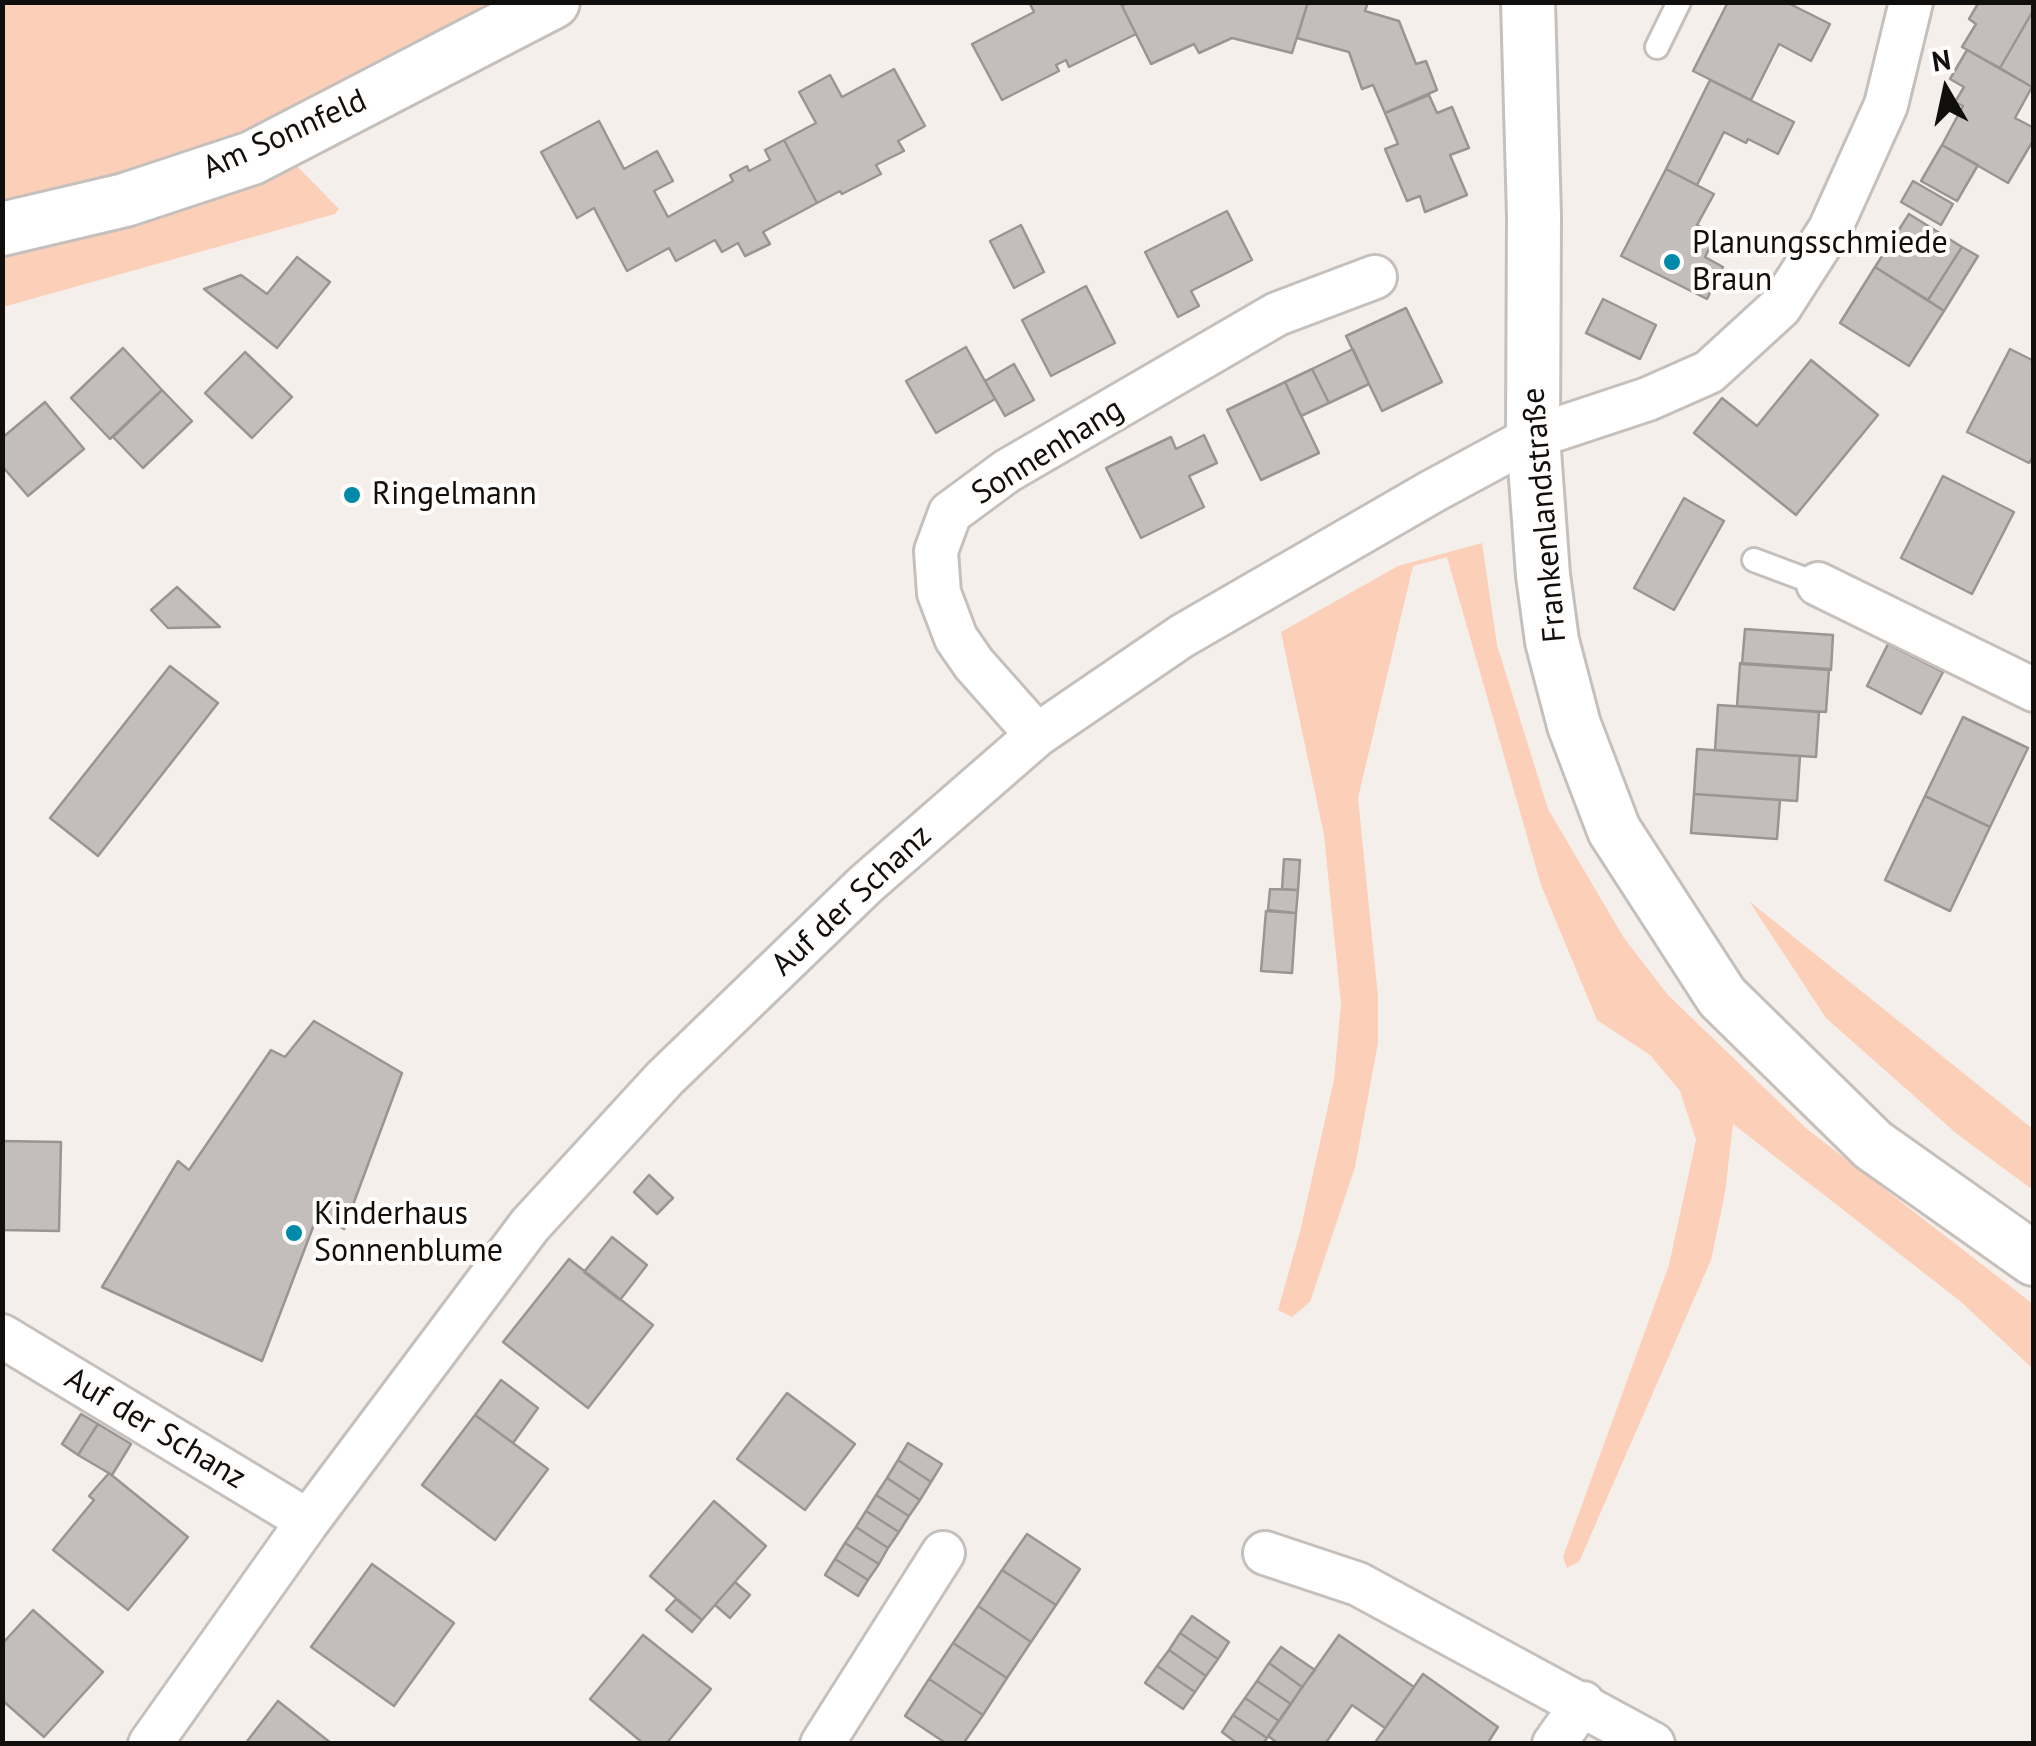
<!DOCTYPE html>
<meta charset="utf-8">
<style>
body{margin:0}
#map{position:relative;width:2036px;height:1746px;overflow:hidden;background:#f5efec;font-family:"PT Sans",sans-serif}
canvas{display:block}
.frame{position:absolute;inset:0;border:5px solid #100f0e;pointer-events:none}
.north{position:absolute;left:1896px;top:40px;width:100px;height:100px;-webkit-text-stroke:8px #fffefd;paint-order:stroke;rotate:351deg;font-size:28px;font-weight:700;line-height:40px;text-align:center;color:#100f0e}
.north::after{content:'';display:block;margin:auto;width:35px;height:45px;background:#100f0e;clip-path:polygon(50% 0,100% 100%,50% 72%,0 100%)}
</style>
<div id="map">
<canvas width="2036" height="1746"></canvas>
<div class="frame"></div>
<div class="north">N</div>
</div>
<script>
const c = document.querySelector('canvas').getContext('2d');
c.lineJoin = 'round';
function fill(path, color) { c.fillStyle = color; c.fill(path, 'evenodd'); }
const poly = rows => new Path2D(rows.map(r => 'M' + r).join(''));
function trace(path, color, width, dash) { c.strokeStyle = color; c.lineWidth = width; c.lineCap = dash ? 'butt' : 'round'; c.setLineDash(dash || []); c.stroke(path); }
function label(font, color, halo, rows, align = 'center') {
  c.font = font + ' "PT Sans",sans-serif'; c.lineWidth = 8; c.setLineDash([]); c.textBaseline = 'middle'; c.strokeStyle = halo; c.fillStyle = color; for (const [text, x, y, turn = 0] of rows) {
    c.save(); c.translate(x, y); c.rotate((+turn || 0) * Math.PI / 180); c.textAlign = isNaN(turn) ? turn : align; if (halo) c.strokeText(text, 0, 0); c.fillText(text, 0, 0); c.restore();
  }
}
const green = poly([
 [3,3,512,3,294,163,339,209,335,214,3,307],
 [1482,543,1497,645,1548,809,1624,938,1668,995,1807,1129,2033,1304,2033,1369,1960,1301,1733,1124,1725,1193,1711,1260,1579,1562,1567,1568,1563,1557,1669,1265,1696,1140,1680,1091,1650,1055,1597,1020,1541,885,1447,557,1413,566,1358,798,1378,996,1378,1043,1355,1167,1310,1302,1292,1317,1278,1310,1300,1232,1334,1080,1341,1004,1324,835,1281,632,1398,566],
 [1749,901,2033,1129,2033,1190,1957,1134,1826,1018]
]);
const building = poly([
 [1029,2,1120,2,1136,34,1069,67,1066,60,1056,65,1059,71,1002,100,972,44,1034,12,1029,2],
 [1129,2,1308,2,1292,53,1232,38,1199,53,1194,44,1151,64,1122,6,1129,2],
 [1308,2,1368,2,1365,11,1399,21,1416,64,1426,61,1437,90,1385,113,1373,85,1362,89,1349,52,1297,38,1308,2],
 [1728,2,1786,2,1830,24,1811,61,1779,44,1751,100,1693,71,1728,2],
 [1979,2,2034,2,2034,9,2000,68,1962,47,1976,24,1969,19,1979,2],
 [2034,9,2034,87,2032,87,2000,68,2034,9],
 [1967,50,2032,87,2015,118,2034,128,2034,139,2008,183,1942,145,1963,106,1955,102,1964,87,1950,79,1967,50],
 [894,69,925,126,898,141,904,151,876,165,881,174,842,194,840,191,817,203,784,140,816,123,799,92,830,75,842,97,894,69],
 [1710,80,1794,122,1778,154,1748,139,1746,143,1724,132,1697,185,1666,169,1710,80],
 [1429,95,1437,113,1452,107,1469,148,1450,155,1467,195,1425,212,1420,196,1407,201,1385,149,1398,144,1385,113,1429,95],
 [599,121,624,169,657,151,673,181,654,191,668,217,733,181,730,175,747,166,749,171,770,160,765,150,784,140,817,203,763,232,770,244,745,256,738,243,722,252,715,240,676,261,669,248,627,271,594,208,577,218,541,152,599,121],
 [1942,145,1978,165,1957,201,1921,181,1942,145],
 [1666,169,1714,194,1697,225,1716,235,1705,257,1723,267,1707,299,1621,256,1666,169],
 [1913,181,1953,204,1941,225,1901,202,1913,181],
 [1227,211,1252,260,1191,291,1199,306,1178,317,1145,252,1227,211],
 [1909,214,1962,247,1928,300,1875,267,1909,214],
 [1021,225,1044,272,1014,288,990,241,1021,225],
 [1962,247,1978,256,1944,311,1928,300,1962,247],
 [297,257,330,282,277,348,204,289,241,275,267,294,297,257],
 [1875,267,1944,311,1909,366,1840,323,1875,267],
 [1086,286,1115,343,1051,376,1022,320,1086,286],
 [1603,299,1656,325,1640,359,1586,333,1603,299],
 [1406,308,1442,382,1382,411,1346,336,1406,308],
 [966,347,995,399,936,433,906,381,966,347],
 [123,348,162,390,110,439,71,398,123,348],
 [1353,349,1369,384,1329,403,1312,369,1353,349],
 [2010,349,2034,361,2034,455,2029,463,1967,432,2010,349],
 [245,352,292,397,252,438,205,393,245,352],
 [1811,360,1878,415,1796,515,1694,433,1722,398,1757,426,1811,360],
 [1014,364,1034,400,1005,416,985,381,1014,364],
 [1312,369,1329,403,1301,416,1285,382,1312,369],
 [1285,382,1319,453,1261,480,1227,410,1285,382],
 [162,390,192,421,143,468,113,437,162,390],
 [45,402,84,449,28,496,2,466,2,438,45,402],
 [1204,435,1217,463,1189,476,1204,507,1141,538,1106,468,1171,437,1176,449,1204,435],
 [1943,476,2014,512,1972,594,1901,558,1943,476],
 [1684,498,1724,521,1674,610,1634,588,1684,498],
 [177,587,220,627,168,628,151,610,177,587],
 [1745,629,1833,635,1831,670,1742,664,1745,629],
 [1888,644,1943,672,1921,714,1867,686,1888,644],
 [1740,663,1829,669,1826,712,1737,706,1740,663],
 [170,666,218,703,98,856,50,818,170,666],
 [1718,705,1819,712,1816,757,1715,750,1718,705],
 [1963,717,2028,748,1990,827,1925,796,1963,717],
 [1697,749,1800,756,1797,801,1694,794,1697,749],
 [1694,794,1780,800,1777,839,1691,833,1694,794],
 [1925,796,1990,827,1950,911,1885,880,1925,796],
 [1284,859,1300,860,1298,890,1282,889,1284,859],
 [1270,889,1298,890,1296,913,1268,910,1270,889],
 [1266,911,1296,913,1292,973,1261,971,1266,911],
 [314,1021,402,1073,344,1229,318,1214,262,1361,102,1287,178,1161,189,1170,271,1050,285,1057,314,1021],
 [2,1141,61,1142,59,1231,2,1230,2,1141],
 [649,1175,673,1198,657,1214,634,1192,649,1175],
 [612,1237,647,1265,620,1300,584,1272,612,1237],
 [569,1259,653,1325,588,1408,503,1342,569,1259],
 [501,1380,538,1408,513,1443,475,1415,501,1380],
 [787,1393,855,1444,805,1510,737,1459,787,1393],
 [81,1414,98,1424,78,1455,62,1444,81,1414],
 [475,1415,548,1469,495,1540,422,1485,475,1415],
 [98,1424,131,1444,112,1475,78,1455,98,1424],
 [908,1443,942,1464,931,1482,898,1460,908,1443],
 [898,1460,931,1482,920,1500,887,1478,898,1460],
 [109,1473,188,1537,128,1610,53,1550,94,1500,89,1496,109,1473],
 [887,1478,920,1500,909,1516,876,1495,887,1478],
 [876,1495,909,1516,899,1532,866,1511,876,1495],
 [714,1501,766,1546,702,1620,650,1576,714,1501],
 [866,1511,899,1532,888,1548,856,1527,866,1511],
 [856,1527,888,1548,879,1564,845,1543,856,1527],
 [1027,1534,1080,1569,1056,1605,1002,1570,1027,1534],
 [845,1543,879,1564,868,1580,835,1559,845,1543],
 [835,1559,868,1580,858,1596,825,1575,835,1559],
 [372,1564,454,1623,394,1706,311,1647,372,1564],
 [1002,1570,1056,1605,1031,1642,978,1606,1002,1570],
 [735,1582,750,1595,730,1618,715,1605,735,1582],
 [676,1599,702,1620,692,1632,666,1610,676,1599],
 [978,1606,1031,1642,1007,1678,953,1643,978,1606],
 [33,1610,103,1672,44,1737,2,1700,2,1644,33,1610],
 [1192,1616,1229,1642,1218,1659,1180,1633,1192,1616],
 [1180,1633,1218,1659,1206,1676,1169,1650,1180,1633],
 [643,1635,711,1689,666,1744,644,1744,590,1699,643,1635],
 [1339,1635,1414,1687,1385,1728,1352,1705,1325,1744,1279,1744,1268,1736,1339,1635],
 [953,1643,1007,1678,983,1715,929,1679,953,1643],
 [1281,1647,1315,1670,1302,1687,1269,1663,1281,1647],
 [1169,1650,1206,1676,1195,1692,1157,1666,1169,1650],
 [1269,1663,1302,1687,1291,1704,1257,1681,1269,1663],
 [1157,1666,1195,1692,1183,1709,1145,1683,1157,1666],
 [1423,1674,1498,1727,1487,1744,1374,1744,1423,1674],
 [929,1679,983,1715,963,1744,947,1744,905,1716,929,1679],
 [1257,1681,1291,1704,1279,1721,1245,1698,1257,1681],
 [1245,1698,1279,1721,1267,1738,1233,1715,1245,1698],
 [278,1701,332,1744,245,1744,278,1701],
 [1233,1715,1267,1738,1263,1744,1238,1744,1222,1732,1233,1715]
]);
const service = poly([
 [1657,47,1679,2],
 [1754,560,1818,584]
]);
const minor = poly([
 [1818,584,2034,690],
 [1037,735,974,664,956,638,939,593,936,551,950,513,1007,471,1277,314,1375,277],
 [2,1336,308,1521],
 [1265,1553,1358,1584,1653,1744],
 [150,1744,308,1521,530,1225,665,1078,866,884,1037,735,1182,636,1433,491,1533,437,1648,399,1709,372,1780,307,1830,229,1886,105,1911,2],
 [822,1744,943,1553],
 [1554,1744,1583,1703]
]);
const tertiary = poly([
 [1528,2,1534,216,1533,437,1543,575,1552,641,1574,725,1614,830,1722,997,1873,1145,2034,1259],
 [2,229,125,200,252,158,553,2]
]);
const markers = [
 [1672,262,10,"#008aaa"],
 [352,495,10,"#008aaa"],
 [294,1233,10,"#008aaa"]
];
const streetNames = [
 ["Am Sonnfeld",285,135,-24],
 ["Sonnenhang",1048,452,-32],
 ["Frankenlandstraße",1545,515,-95],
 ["Auf der Schanz",852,901,-43],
 ["Auf der Schanz",155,1429,31]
];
const poiNames = [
 ["Planungsschmiede",1692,244],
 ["Braun",1692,281],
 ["Ringelmann",372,495],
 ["Kinderhaus",314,1215],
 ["Sonnenblume",314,1252]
];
fill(green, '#fccfb8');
fill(building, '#c3bebb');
trace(building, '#9a9492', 2.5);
trace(service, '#c6c0bd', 28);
trace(minor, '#c6c0bd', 48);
trace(tertiary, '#c6c0bd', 58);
trace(service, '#fff', 22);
trace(minor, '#fff', 42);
trace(tertiary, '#fff', 52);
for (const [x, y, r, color] of markers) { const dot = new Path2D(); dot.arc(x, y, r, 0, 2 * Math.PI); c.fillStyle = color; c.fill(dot); trace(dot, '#fffefd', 4); }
label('32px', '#100f0e', '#fffefd', streetNames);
label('32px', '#100f0e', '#fffefd', poiNames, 'left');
</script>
